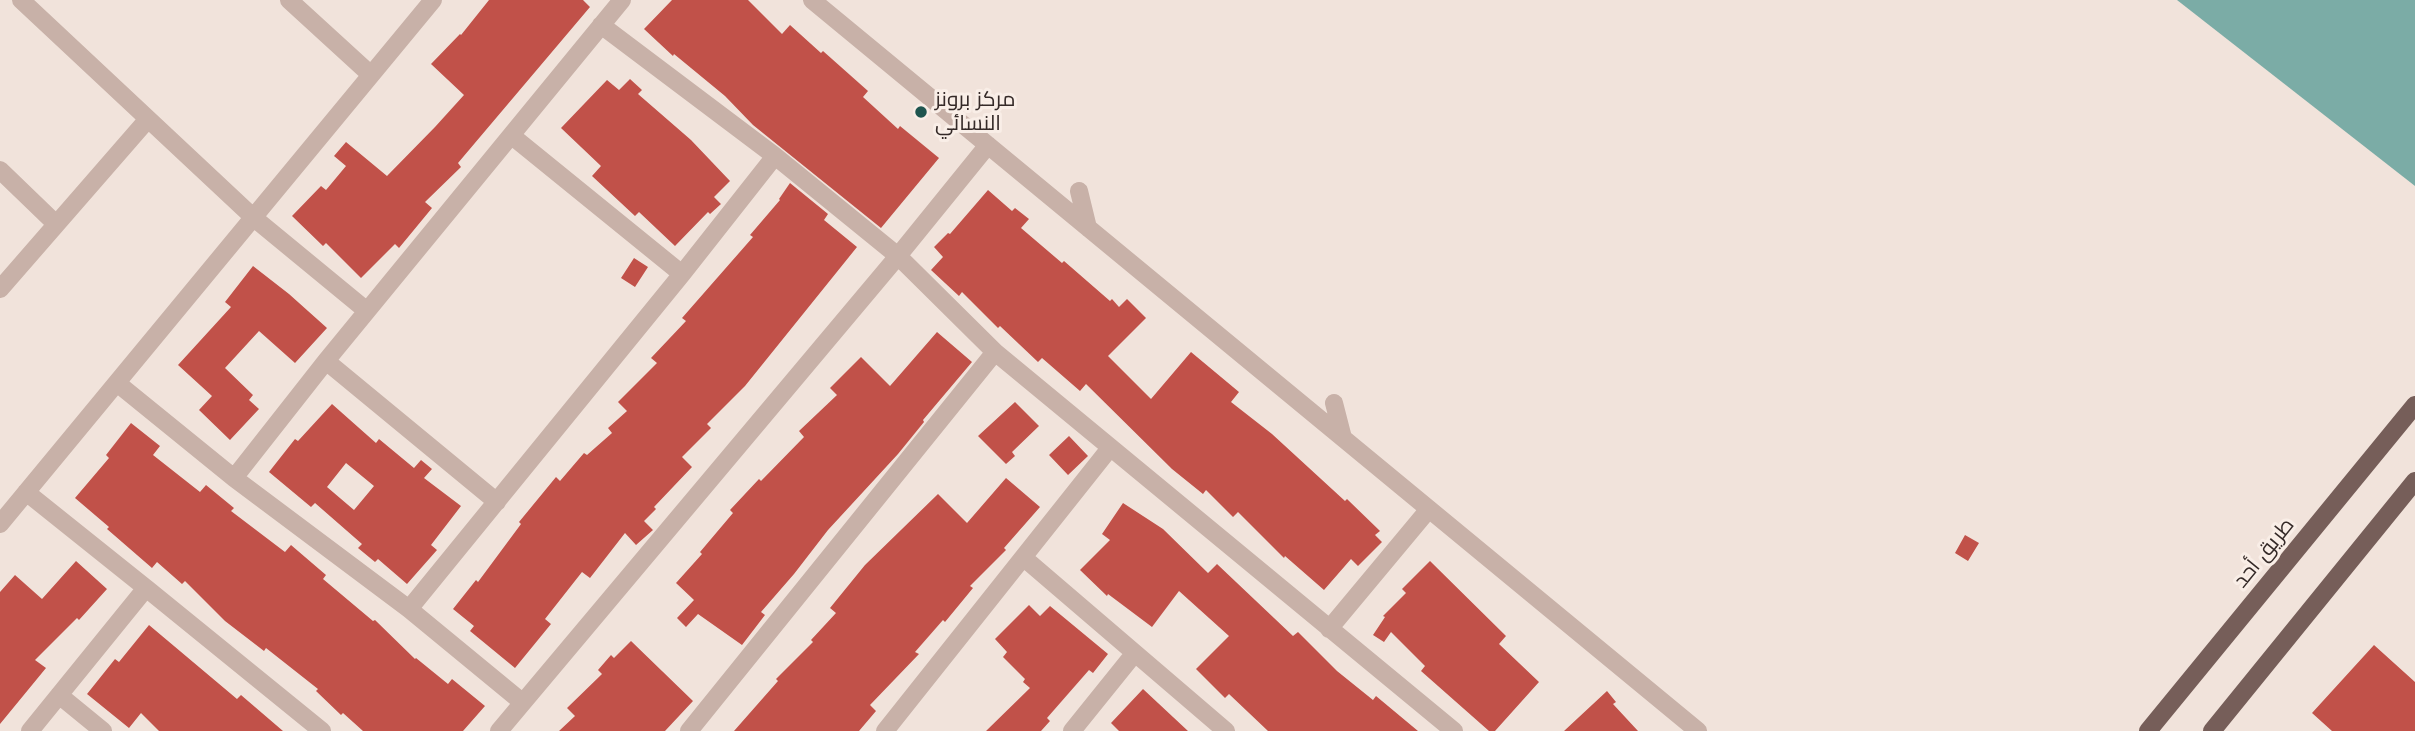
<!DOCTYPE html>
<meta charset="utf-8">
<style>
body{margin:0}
canvas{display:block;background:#f1e3db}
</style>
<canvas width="2415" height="731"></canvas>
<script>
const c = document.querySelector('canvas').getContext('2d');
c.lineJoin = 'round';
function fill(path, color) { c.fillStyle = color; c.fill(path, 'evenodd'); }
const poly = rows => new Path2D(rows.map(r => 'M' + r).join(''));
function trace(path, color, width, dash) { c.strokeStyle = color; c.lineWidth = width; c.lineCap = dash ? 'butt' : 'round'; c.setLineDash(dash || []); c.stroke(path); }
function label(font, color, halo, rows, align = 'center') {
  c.font = font + ' Inter,Cairo,sans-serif'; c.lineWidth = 6; c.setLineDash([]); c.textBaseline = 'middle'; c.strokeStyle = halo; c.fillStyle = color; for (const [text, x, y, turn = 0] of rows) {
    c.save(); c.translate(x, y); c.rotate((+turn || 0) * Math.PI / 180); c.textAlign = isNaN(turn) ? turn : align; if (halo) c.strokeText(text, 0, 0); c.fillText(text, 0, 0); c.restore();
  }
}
const water = poly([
 [2177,0,2415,0,2415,186]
]);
const building = poly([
 [489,0,583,0,590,7,458,163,461,167,425,202,432,208,399,248,395,244,361,278,326,243,323,246,292,216,321,186,326,190,346,166,334,156,346,142,387,176,435,127,464,95,431,64,460,34,461,35],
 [672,0,748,0,782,34,790,25,821,53,823,51,868,91,863,97,898,129,900,126,939,158,881,228,753,125,725,96,674,54,673,56,644,29],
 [630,79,642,90,638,94,691,140,730,181,714,197,721,204,710,214,708,212,675,246,639,212,635,216,592,176,601,166,561,128,607,80,619,90],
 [790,183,828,214,824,220,857,247,745,386,707,424,711,428,682,457,692,467,654,507,656,509,644,521,653,530,636,545,625,533,590,578,582,572,545,619,551,624,515,668,470,631,474,626,453,609,476,580,478,582,521,524,519,522,556,477,560,481,584,453,587,455,612,433,608,428,627,411,618,402,657,363,651,358,686,321,682,318,753,237,750,235,780,200,779,199],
 [988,190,1012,211,1015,208,1029,219,1021,228,1062,263,1064,261,1110,301,1112,299,1119,307,1127,299,1146,318,1108,356,1151,399,1191,352,1239,392,1231,402,1272,434,1345,501,1347,499,1380,531,1375,535,1382,542,1358,566,1351,559,1324,590,1285,556,1284,558,1238,512,1233,517,1206,490,1203,494,1172,469,1086,384,1080,391,1042,358,1038,362,1000,326,998,328,962,292,959,296,931,270,943,257,934,247,948,233,950,234],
 [634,258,648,267,635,287,621,278],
 [253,266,289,294,327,328,295,363,259,331,225,368,253,395,249,400,259,409,230,440,199,410,212,396,178,365,231,307,225,302],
 [937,332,972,362,923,420,924,422,898,454,828,530,794,574,761,612,765,615,742,645,698,614,686,627,677,618,694,600,676,583,702,554,700,552,733,513,730,510,759,479,761,481,804,437,799,431,837,395,830,388,861,357,890,386],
 [1015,402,1039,426,1012,452,1015,456,1006,464,978,436],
 [332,404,376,443,379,439,414,468,421,460,432,469,424,478,461,506,431,545,437,550,407,584,378,559,375,562,358,548,362,544,315,503,311,507,269,472,295,439,298,441],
 [346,463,374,486,354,510,327,487],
 [131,423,160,446,153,455,200,492,206,485,234,508,231,511,285,552,291,545,326,575,323,579,373,621,375,620,415,659,416,658,448,684,452,679,485,706,463,731,363,731,343,713,341,715,316,691,318,689,266,648,264,651,225,621,185,581,182,584,157,562,152,568,107,529,109,527,75,498,109,458,106,455],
 [1069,436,1088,456,1068,475,1049,455],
 [1006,478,1040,507,1004,548,1006,550,970,586,973,588,945,622,943,620,915,652,919,654,870,705,876,711,859,731,734,731,778,681,776,679,813,642,811,640,836,613,830,608,865,565,938,494,967,523],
 [1123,503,1163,529,1208,573,1217,564,1293,636,1298,632,1337,671,1373,700,1376,696,1418,731,1268,731,1229,694,1225,698,1196,669,1229,636,1179,591,1152,627,1108,594,1107,596,1080,570,1110,540,1102,534],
 [1965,535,1979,543,1968,561,1955,553],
 [76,561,107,589,79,620,77,618,35,660,46,668,0,724,0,592,15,575,42,599],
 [1430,561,1506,636,1499,644,1539,682,1495,731,1489,731,1421,671,1425,666,1391,632,1384,642,1373,635,1385,617,1383,616,1406,593,1402,589],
 [1029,605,1040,616,1050,606,1108,654,1093,673,1089,670,1047,718,1050,721,1041,731,986,731,1030,688,1023,682,1025,679,1003,657,1007,652,995,639],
 [149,625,237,699,241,695,283,731,159,731,141,713,129,728,87,694,115,659,119,662],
 [631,641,693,701,665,731,559,731,575,716,567,708,602,674,598,670,611,655,614,658],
 [2374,645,2415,682,2415,731,2332,731,2312,713],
 [1143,689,1188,731,1119,731,1111,723],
 [1607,691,1616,702,1613,704,1638,731,1564,731]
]);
const street = poly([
 [21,0,254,218,367,311],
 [289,0,371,75],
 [812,0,1698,731],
 [601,25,775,156,898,256,995,352,1454,731],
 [512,136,682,274],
 [0,170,56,224],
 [1079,191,1088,228],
 [0,289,148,119],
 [326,361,497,502],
 [117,383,234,478,409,609,522,702],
 [1334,403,1343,438],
 [234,478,326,361,622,0],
 [26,492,146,588],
 [0,524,433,0],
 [1024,558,1226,731],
 [409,609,682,274,775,156],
 [1329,629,1429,509],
 [59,695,103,731],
 [30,731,146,588,322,731],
 [499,731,898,256,988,145],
 [689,731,995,352],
 [885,731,1110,448],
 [1072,731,1134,654]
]);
const primary = poly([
 [2148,731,2415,405],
 [2212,731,2415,481]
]);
const markers = [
 [921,112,7,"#1f554f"]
];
const poiNames = [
 ["مركز برونز",935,100],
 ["النسائي",935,124]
];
const streetNames = [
 ["طريق أحد",2264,553,-51]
];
fill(water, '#7baca6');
fill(building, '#c15149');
trace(street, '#c8b1a8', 18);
trace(primary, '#765e59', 18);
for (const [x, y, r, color] of markers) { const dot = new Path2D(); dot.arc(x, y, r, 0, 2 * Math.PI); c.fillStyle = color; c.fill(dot); trace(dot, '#f9eee7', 2.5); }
label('21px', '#352a28', '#f9eee7', poiNames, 'left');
label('21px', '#352a28', '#f9eee7', streetNames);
</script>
